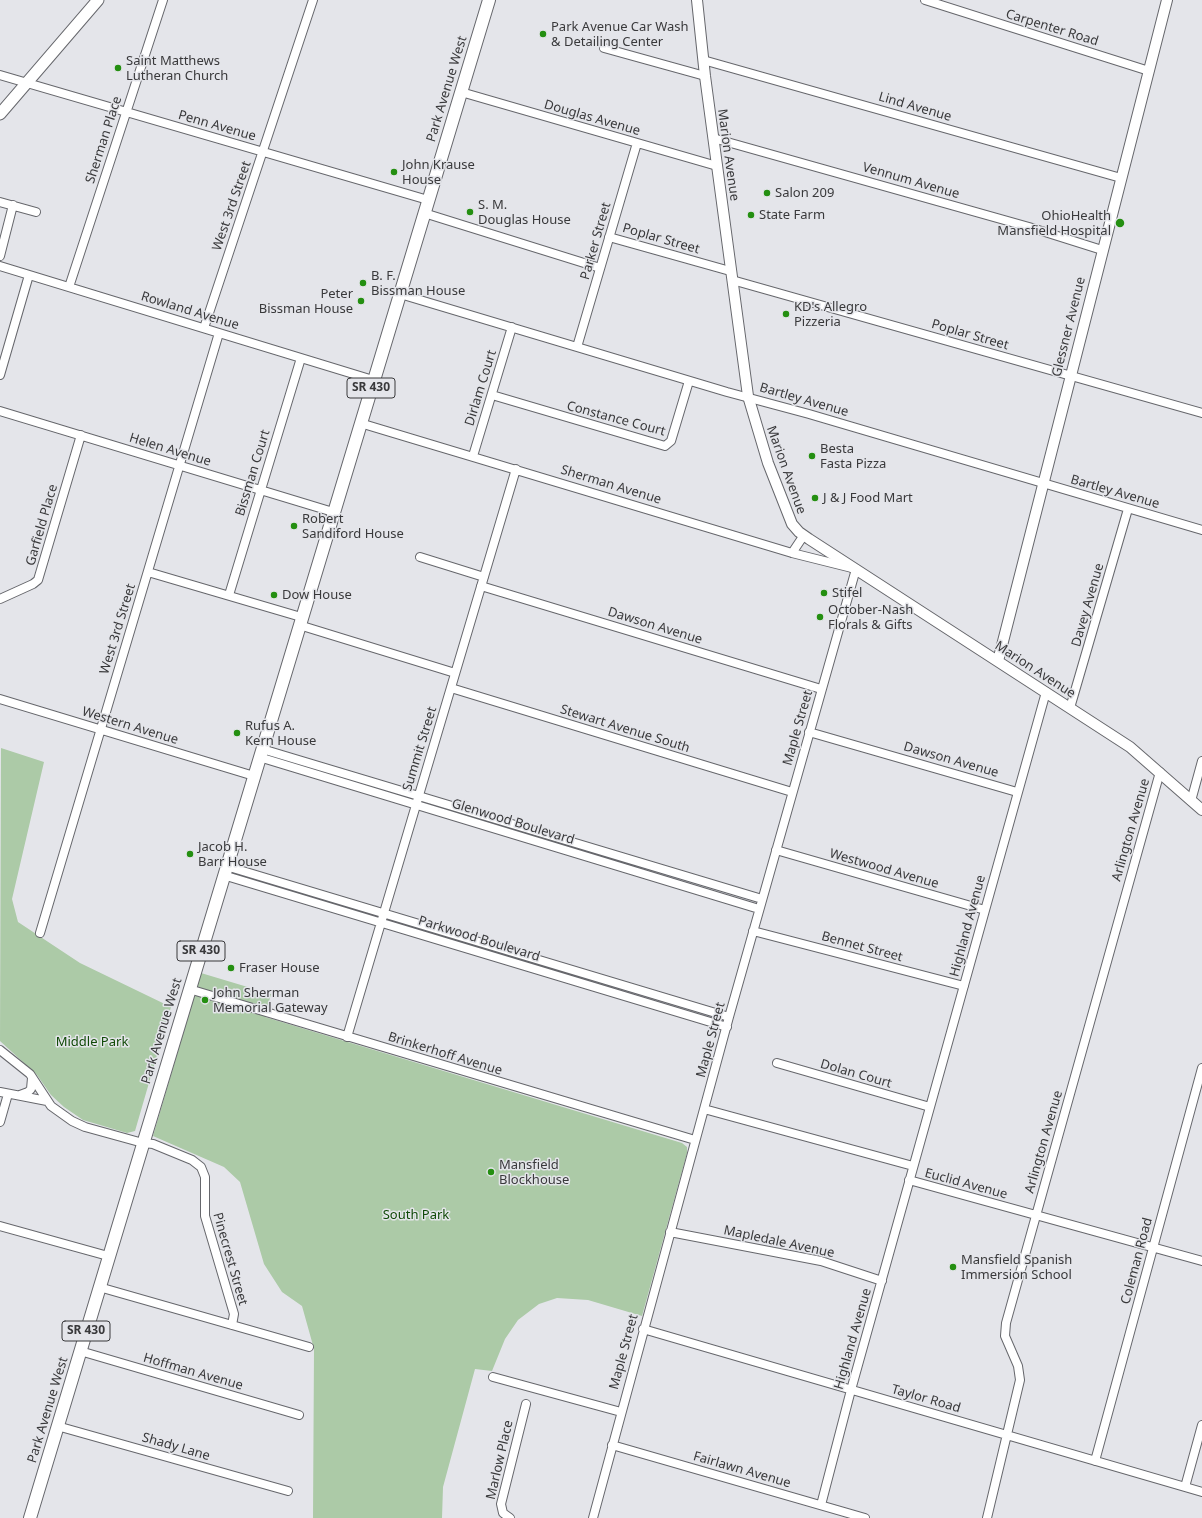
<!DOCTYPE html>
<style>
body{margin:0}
canvas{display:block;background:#e4e5ea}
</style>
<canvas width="1202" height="1518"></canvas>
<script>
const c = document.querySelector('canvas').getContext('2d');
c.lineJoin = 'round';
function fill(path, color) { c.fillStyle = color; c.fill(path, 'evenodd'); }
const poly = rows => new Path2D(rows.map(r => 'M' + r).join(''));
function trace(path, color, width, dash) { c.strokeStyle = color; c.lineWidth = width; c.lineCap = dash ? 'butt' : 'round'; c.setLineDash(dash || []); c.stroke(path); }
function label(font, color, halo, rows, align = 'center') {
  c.font = font + ' "Noto Sans",sans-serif'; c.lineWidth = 3; c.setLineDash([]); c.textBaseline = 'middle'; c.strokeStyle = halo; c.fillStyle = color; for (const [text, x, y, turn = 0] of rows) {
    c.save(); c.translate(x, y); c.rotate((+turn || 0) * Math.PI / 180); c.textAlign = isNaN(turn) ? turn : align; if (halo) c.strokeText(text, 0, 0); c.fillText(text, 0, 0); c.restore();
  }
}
const green = poly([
 [1,748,44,762,12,899,18,922,80,963,171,1007,135,1131,127,1133,83,1120,64,1107,51,1095,37,1075,0,1041],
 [201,973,271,994,265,1017,682,1143,687,1147,687,1153,642,1316,588,1300,557,1298,539,1304,518,1320,505,1339,492,1371,475,1369,443,1487,442,1518,313,1518,314,1349,302,1306,282,1292,264,1264,240,1182,224,1167,153,1136]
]);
const minor = poly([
 [925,0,1149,71],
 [604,48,705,76],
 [703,60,1121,178],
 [0,75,428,200],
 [461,92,717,166],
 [713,138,1029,227,1102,250],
 [0,202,36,212],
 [424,213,600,268],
 [609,237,730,271],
 [0,256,13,205],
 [0,266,373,380],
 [732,280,1202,413],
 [69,287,163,0],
 [400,294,727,392,809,414,1202,530],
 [204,328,313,0],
 [577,347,637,143],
 [0,375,29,275],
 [492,395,665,446,671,441,689,381],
 [0,411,333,512],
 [360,423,792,553,856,569,729,1017,593,1518],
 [473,456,512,327],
 [792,553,804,535],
 [420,557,484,577],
 [148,572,301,617],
 [481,586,821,689],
 [229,595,301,358],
 [0,599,33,584,38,580,81,435],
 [299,625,455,673],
 [451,688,792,792],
 [0,699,254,776],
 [1070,708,1128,509],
 [809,732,1017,792],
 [262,749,762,899],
 [259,757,759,909],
 [1191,801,1202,761],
 [776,850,985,910],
 [226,866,729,1017],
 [223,875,727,1027],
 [753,931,964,986],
 [40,933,219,333],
 [189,989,695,1140],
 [347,1037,516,469],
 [0,1050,30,1074,51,1106,72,1121,85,1127,143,1143,153,1144,192,1160,201,1167,205,1177,205,1216,234,1314,232,1325],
 [777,1063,930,1107],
 [0,1092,47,1101],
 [20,1095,28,1092,31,1089,32,1078],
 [704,1109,913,1166],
 [0,1122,8,1094],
 [909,1180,1202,1261],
 [0,1226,108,1256],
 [670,1232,821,1261,882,1281],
 [99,1287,309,1347],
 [643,1329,1202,1492],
 [80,1351,299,1415],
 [493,1377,621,1412],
 [57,1426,288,1491],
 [612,1445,865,1518],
 [1095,1461,1202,1068],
 [1185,1487,1202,1425],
 [821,1505,851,1390,1046,692],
 [510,1518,503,1513,501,1504,526,1404],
 [987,1518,1020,1380,1018,1366,1005,1336,1006,1323,1160,772]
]);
const tertiary = poly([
 [697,0,705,76,748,396,768,463,792,524,799,532,809,539,1130,747,1202,810],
 [998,661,1167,0]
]);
const secondary = poly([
 [0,114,98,0]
]);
const primary = poly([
 [30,1518,489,0]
]);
const markers = [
 [543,34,4,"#248f11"],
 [118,68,4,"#248f11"],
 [394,172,4,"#248f11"],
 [767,193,4,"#248f11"],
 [470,212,4,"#248f11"],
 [751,215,4,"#248f11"],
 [1120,223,5,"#248f11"],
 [363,283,4,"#248f11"],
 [361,301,4,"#248f11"],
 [786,314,4,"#248f11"],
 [812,456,4,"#248f11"],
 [815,498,4,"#248f11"],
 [294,526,4,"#248f11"],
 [824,593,4,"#248f11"],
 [274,595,4,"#248f11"],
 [820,617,4,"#248f11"],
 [237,733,4,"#248f11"],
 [190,854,4,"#248f11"],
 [231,968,4,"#248f11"],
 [205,1000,4,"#248f11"],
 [491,1172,4,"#248f11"],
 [953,1267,4,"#248f11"]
];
const shields = [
 [371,388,48],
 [201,951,48],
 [86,1331,48]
];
const shieldNames = [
 ["SR 430",371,388],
 ["SR 430",201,951],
 ["SR 430",86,1331]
];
const poiNames = [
 ["Park Avenue Car Wash",551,27],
 ["& Detailing Center",551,42],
 ["Saint Matthews",126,61],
 ["Lutheran Church",126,76],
 ["John Krause",402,165],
 ["House",402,180],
 ["Salon 209",775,193],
 ["S. M.",478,205],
 ["Douglas House",478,220],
 ["State Farm",759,215],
 ["OhioHealth",1111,216,"right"],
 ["Mansfield Hospital",1111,231,"right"],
 ["B. F.",371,276],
 ["Bissman House",371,291],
 ["Peter",353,294,"right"],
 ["Bissman House",353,309,"right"],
 ["KD's Allegro",794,307],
 ["Pizzeria",794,322],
 ["Besta",820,449],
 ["Fasta Pizza",820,464],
 ["J & J Food Mart",823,498],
 ["Robert",302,519],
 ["Sandiford House",302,534],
 ["Stifel",832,593],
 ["Dow House",282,595],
 ["October-Nash",828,610],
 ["Florals & Gifts",828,625],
 ["Rufus A.",245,726],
 ["Kern House",245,741],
 ["Jacob H.",198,847],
 ["Barr House",198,862],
 ["Fraser House",239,968],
 ["John Sherman",213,993],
 ["Memorial Gateway",213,1008],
 ["Mansfield",499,1165],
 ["Blockhouse",499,1180],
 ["Mansfield Spanish",961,1260],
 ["Immersion School",961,1275]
];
const streetNames = [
 ["Carpenter Road",1052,28,17],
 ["Park Avenue West",447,89,-73],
 ["Lind Avenue",915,107,16],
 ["Douglas Avenue",592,118,16],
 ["Penn Avenue",217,126,16],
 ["Sherman Place",104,140,-72],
 ["Marion Avenue",728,155,82],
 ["Vennum Avenue",911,181,16],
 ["West 3rd Street",232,206,-71],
 ["Poplar Street",661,239,16],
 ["Parker Street",596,241,-74],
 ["Rowland Avenue",190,311,17],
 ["Glessner Avenue",1069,327,-76],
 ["Poplar Street",970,335,16],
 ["Dirlam Court",481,388,-73],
 ["Bartley Avenue",804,400,16],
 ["Constance Court",616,419,15],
 ["Helen Avenue",170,450,17],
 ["Marion Avenue",786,470,70],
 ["Bissman Court",253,473,-73],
 ["Sherman Avenue",611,485,17],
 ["Bartley Avenue",1115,492,16],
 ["Garfield Place",42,525,-74],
 ["Davey Avenue",1088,605,-74],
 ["Dawson Avenue",655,626,17],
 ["West 3rd Street",118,629,-73],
 ["Marion Avenue",1035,670,33],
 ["Western Avenue",130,726,17],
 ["Maple Street",798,728,-74],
 ["Stewart Avenue South",625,729,17],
 ["Summit Street",420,749,-73],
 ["Dawson Avenue",951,760,16],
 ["Glenwood Boulevard",513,822,17],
 ["Arlington Avenue",1131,830,-74],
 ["Westwood Avenue",884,869,16],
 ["Highland Avenue",968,926,-75],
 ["Parkwood Boulevard",479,939,17],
 ["Bennet Street",862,947,15],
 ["Park Avenue West",162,1031,-73],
 ["Maple Street",711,1040,-75],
 ["Brinkerhoff Avenue",445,1054,17],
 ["Dolan Court",856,1074,16],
 ["Arlington Avenue",1044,1142,-74],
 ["Euclid Avenue",966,1184,15],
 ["Mapledale Avenue",779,1242,12],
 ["Pinecrest Street",230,1259,74],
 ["Coleman Road",1137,1261,-75],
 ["Highland Avenue",853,1339,-74],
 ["Maple Street",624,1352,-75],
 ["Hoffman Avenue",193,1372,16],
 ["Taylor Road",926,1399,16],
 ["Park Avenue West",48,1410,-73],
 ["Shady Lane",176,1447,16],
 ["Marlow Place",500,1460,-77],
 ["Fairlawn Avenue",742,1470,16]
];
const parkNames = [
 ["Middle Park",92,1042],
 ["South Park",416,1215]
];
fill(green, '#accaa7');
trace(minor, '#66676c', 10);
trace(tertiary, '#66676c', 12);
trace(secondary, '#66676c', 13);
trace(primary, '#66676c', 14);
trace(minor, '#fff', 8);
trace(tertiary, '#fff', 10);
trace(secondary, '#fff', 11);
trace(primary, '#fff', 12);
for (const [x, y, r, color] of markers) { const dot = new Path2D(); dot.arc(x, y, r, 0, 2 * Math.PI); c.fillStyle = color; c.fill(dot); trace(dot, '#e4e5ea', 1.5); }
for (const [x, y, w] of shields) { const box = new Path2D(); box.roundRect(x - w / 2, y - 10, w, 20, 3); c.fillStyle = '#e4e5ea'; c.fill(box); trace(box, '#39393b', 1); }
label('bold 12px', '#39393b', null, shieldNames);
label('13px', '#39393b', '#e4e5ea', poiNames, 'left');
label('13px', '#39393b', '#e4e5ea', streetNames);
label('13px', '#104a07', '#e4e5ea', parkNames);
</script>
